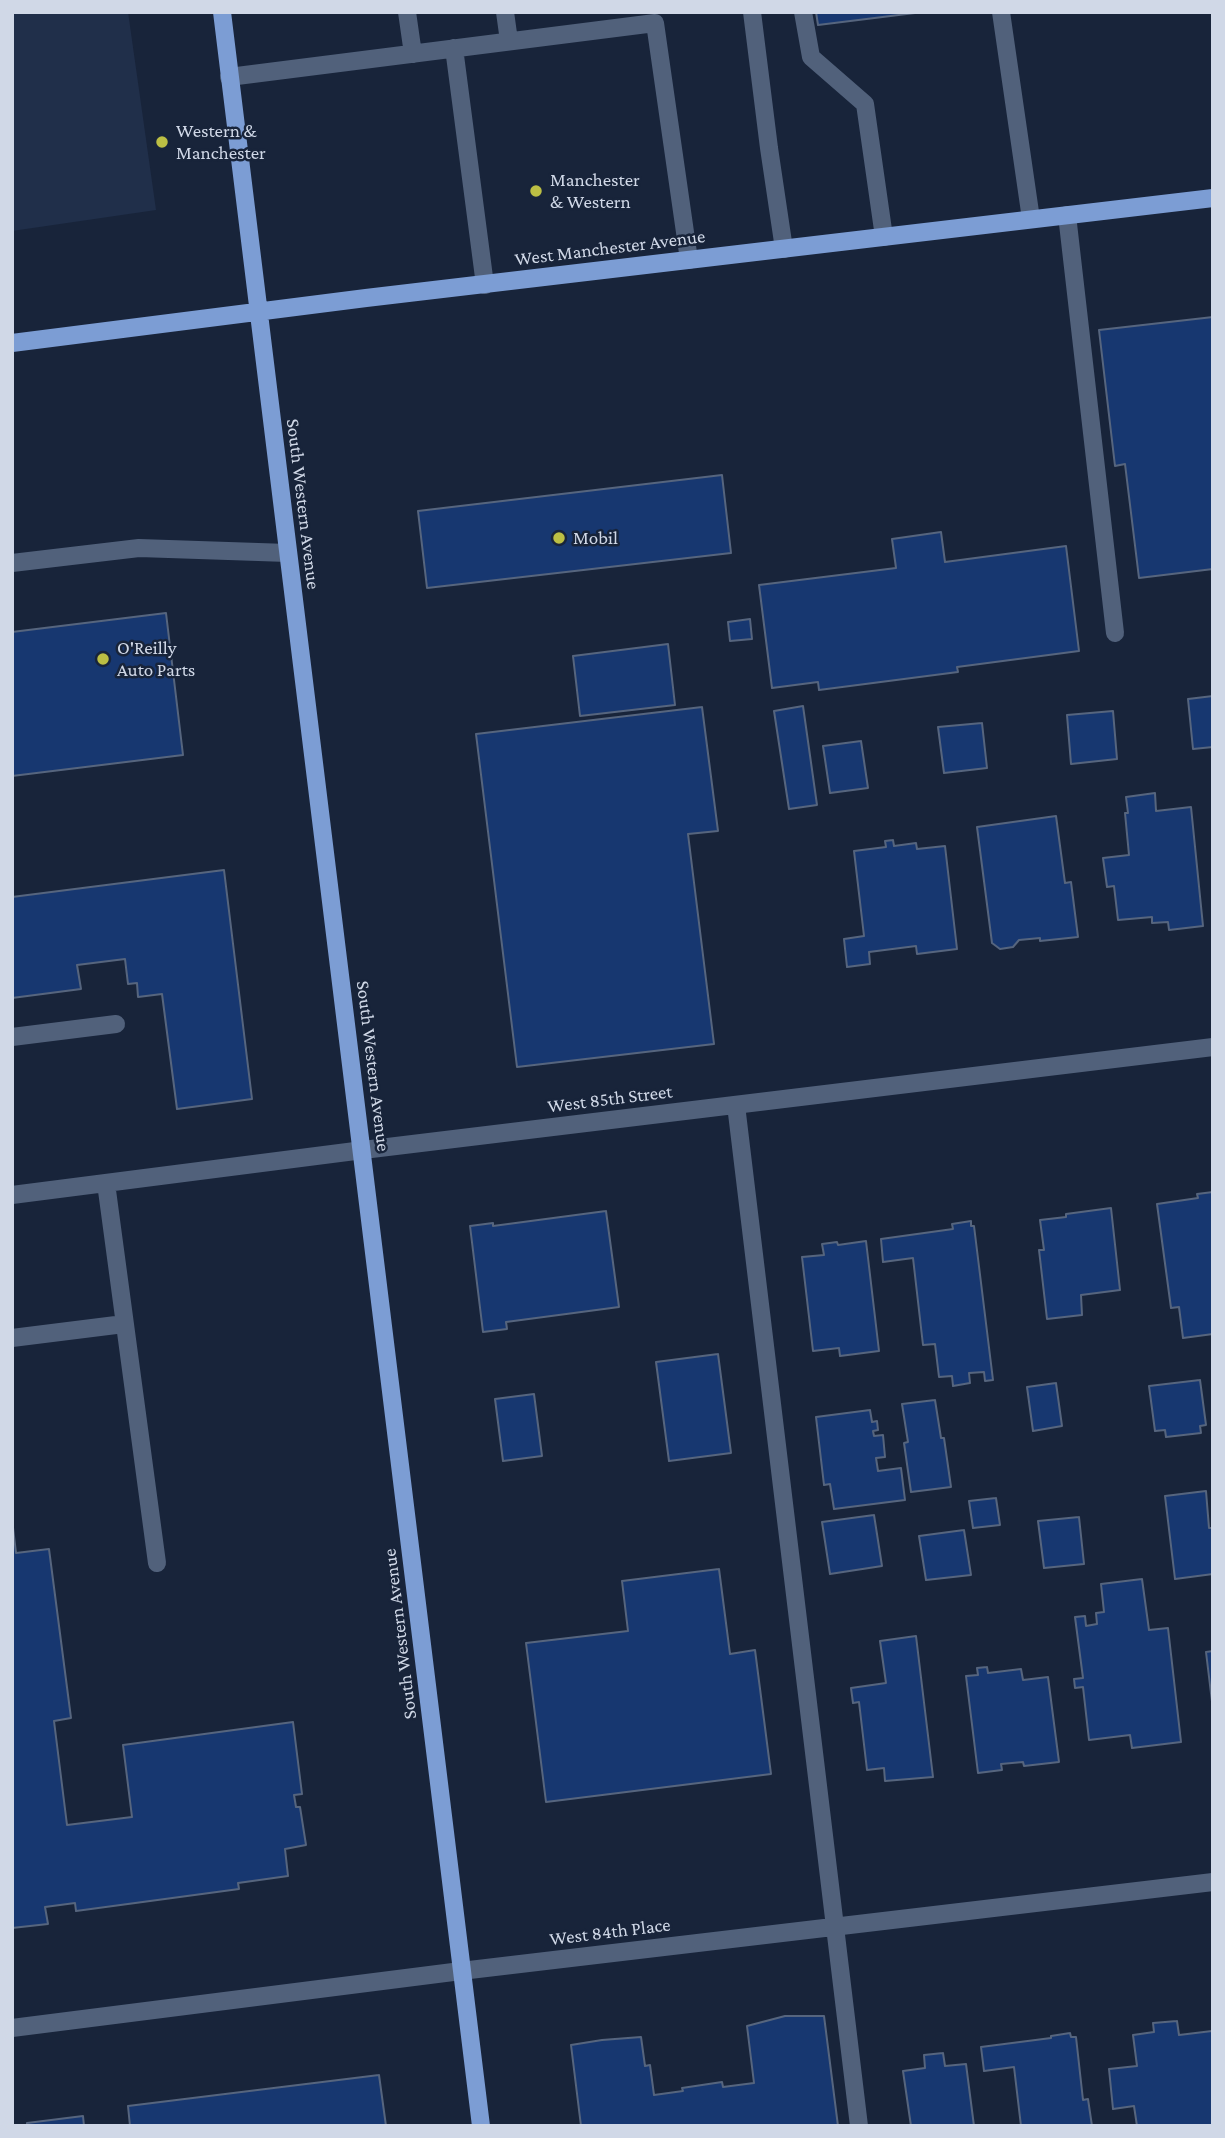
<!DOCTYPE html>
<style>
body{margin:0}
#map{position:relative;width:1225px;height:2138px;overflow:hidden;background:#18243a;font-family:"Crimson Pro",serif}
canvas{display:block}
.frame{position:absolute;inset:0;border:14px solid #d0d8e7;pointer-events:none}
</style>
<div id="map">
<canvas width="1225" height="2138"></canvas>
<div class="frame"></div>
</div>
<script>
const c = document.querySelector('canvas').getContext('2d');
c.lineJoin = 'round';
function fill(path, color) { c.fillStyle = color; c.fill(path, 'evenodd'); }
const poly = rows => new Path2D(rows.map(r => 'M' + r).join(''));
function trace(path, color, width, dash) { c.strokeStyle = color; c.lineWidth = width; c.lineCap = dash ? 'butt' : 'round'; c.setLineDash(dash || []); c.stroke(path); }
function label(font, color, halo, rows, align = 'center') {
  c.font = font + ' "Crimson Pro",serif'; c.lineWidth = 5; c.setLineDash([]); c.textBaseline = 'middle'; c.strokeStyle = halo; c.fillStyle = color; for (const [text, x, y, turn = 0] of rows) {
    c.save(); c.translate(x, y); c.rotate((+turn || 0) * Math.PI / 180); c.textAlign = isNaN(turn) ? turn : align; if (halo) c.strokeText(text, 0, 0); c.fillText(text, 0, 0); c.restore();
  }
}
const built = poly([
 [12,12,128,12,156,210,12,231]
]);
const building = poly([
 [816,12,923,12,818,25,816,12],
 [1213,317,1213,569,1139,578,1125,464,1115,466,1099,330,1213,317],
 [722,475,731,553,427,588,418,511,722,475],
 [941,532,945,562,1066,546,1079,651,957,667,958,672,819,690,818,682,772,688,759,585,896,568,892,539,941,532],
 [166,613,183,755,12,776,12,632,166,613],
 [750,619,752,639,730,641,728,622,750,619],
 [668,644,675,705,580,716,573,656,668,644],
 [1213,696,1213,747,1193,749,1188,699,1213,696],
 [803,706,817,805,789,809,774,711,803,706],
 [702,707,718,831,688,834,714,1044,517,1067,476,734,702,707],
 [1113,711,1117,759,1071,764,1067,715,1113,711],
 [982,723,987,768,944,773,938,727,982,723],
 [861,741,868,788,830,793,823,746,861,741],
 [1155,793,1156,811,1191,807,1203,926,1169,930,1168,922,1152,923,1152,917,1118,920,1114,886,1107,887,1103,858,1129,855,1125,813,1128,813,1126,797,1155,793],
 [1056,816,1065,883,1071,882,1078,937,1040,941,1040,938,1019,940,1013,947,1000,949,992,943,977,827,1056,816],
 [893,840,894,846,916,843,917,849,945,846,957,949,917,954,916,946,869,952,870,964,847,967,844,939,864,936,854,851,886,847,885,841,893,840],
 [224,870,252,1099,177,1109,162,994,138,997,137,983,128,984,125,959,77,965,81,989,12,998,12,897,224,870],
 [1213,1192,1213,1334,1183,1338,1179,1307,1171,1308,1157,1204,1198,1198,1197,1194,1213,1192],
 [1111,1208,1120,1290,1081,1295,1082,1315,1047,1319,1039,1250,1044,1250,1040,1220,1066,1217,1066,1214,1111,1208],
 [606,1211,619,1307,506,1322,507,1329,483,1332,470,1226,493,1223,493,1226,606,1211],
 [971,1221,971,1226,974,1226,993,1380,985,1381,984,1372,969,1373,970,1383,953,1386,952,1376,939,1377,935,1344,923,1345,913,1258,883,1262,881,1239,953,1229,952,1224,971,1221],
 [866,1241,879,1351,840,1356,839,1348,813,1351,802,1257,824,1255,822,1244,837,1242,838,1245,866,1241],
 [718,1354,731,1453,669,1461,656,1362,718,1354],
 [1200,1380,1206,1425,1200,1426,1201,1433,1166,1437,1165,1430,1155,1431,1149,1386,1200,1380],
 [1056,1383,1062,1426,1033,1431,1027,1387,1056,1383],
 [534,1394,542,1456,503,1461,495,1399,534,1394],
 [935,1400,941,1438,944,1438,951,1487,911,1492,904,1443,908,1442,902,1404,935,1400],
 [870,1410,872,1422,877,1421,878,1430,873,1431,874,1436,883,1435,885,1457,876,1458,878,1471,901,1468,905,1500,834,1509,830,1484,824,1485,816,1417,870,1410],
 [1206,1491,1209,1528,1213,1528,1213,1574,1175,1579,1165,1496,1206,1491],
 [996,1498,1000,1525,973,1528,969,1501,996,1498],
 [874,1515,882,1566,830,1574,822,1522,874,1515],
 [1079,1517,1084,1564,1044,1568,1038,1521,1079,1517],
 [12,1519,16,1553,49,1549,71,1718,54,1721,67,1825,132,1817,123,1745,293,1722,302,1794,294,1795,296,1807,300,1807,306,1845,285,1849,288,1876,238,1883,239,1889,76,1911,75,1903,45,1907,48,1924,12,1928,12,1519],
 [964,1530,971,1575,926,1580,919,1536,964,1530],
 [719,1569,730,1654,755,1650,771,1774,546,1802,526,1643,628,1631,622,1581,719,1569],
 [1142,1579,1149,1630,1168,1628,1181,1742,1132,1748,1130,1735,1089,1740,1083,1687,1075,1688,1074,1679,1083,1678,1075,1617,1085,1616,1086,1626,1097,1624,1096,1613,1104,1612,1101,1584,1142,1579],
 [916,1636,933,1777,885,1781,884,1768,867,1770,859,1702,853,1703,851,1688,886,1683,880,1641,916,1636],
 [1213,1651,1213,1710,1206,1652,1213,1651],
 [987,1667,988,1673,1021,1669,1023,1680,1048,1677,1059,1762,1024,1766,1023,1762,1001,1764,1002,1770,978,1773,966,1676,978,1675,977,1668,987,1667],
 [785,2016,824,2016,838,2126,581,2126,571,2045,602,2040,641,2037,645,2066,650,2065,654,2095,683,2091,682,2088,722,2082,723,2087,754,2083,747,2026,785,2016],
 [1177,2021,1179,2035,1212,2031,1213,2126,1137,2126,1134,2106,1113,2109,1109,2069,1137,2066,1133,2035,1154,2032,1153,2023,1177,2021],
 [1070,2033,1071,2037,1076,2037,1083,2100,1088,2099,1092,2126,1021,2126,1014,2067,984,2071,981,2047,1051,2038,1051,2036,1070,2033],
 [943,2053,945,2066,966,2064,974,2126,911,2126,903,2071,925,2068,924,2055,943,2053],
 [379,2075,386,2126,130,2126,128,2106,379,2075],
 [83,2116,84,2126,27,2126,27,2123,83,2116]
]);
const minor = poly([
 [407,12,413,54],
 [505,12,509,41],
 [752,12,769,148,784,249],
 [803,12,811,57,865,104,884,237],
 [1001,12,1031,219],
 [454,48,485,285],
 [229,77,655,23,689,260],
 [1067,215,1115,633],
 [12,563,139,548,288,553],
 [12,1037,116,1024],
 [736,1105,859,2126],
 [106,1183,157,1563],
 [12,1195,363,1150,1213,1047],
 [12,1338,124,1324],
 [12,2028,461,1971,1213,1882]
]);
const major = poly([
 [222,12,481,2126],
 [12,343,366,298,1213,198]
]);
const markers = [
 [162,142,7,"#bcbf44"],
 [536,191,7,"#bcbf44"],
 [559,538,7,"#bcbf44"],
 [103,659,7,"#bcbf44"]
];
const poiNames = [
 ["Western &",176,131],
 ["Manchester",176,153],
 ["Manchester",550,180],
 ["& Western",550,202],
 ["Mobil",573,538],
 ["O'Reilly",117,648],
 ["Auto Parts",117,670]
];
const streetNames = [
 ["West Manchester Avenue",610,248,-7],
 ["South Western Avenue",303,504,83],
 ["South Western Avenue",373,1066,83],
 ["West 85th Street",610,1099,-7],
 ["South Western Avenue",400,1634,-97],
 ["West 84th Place",610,1932,-7]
];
fill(built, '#202f4a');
fill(building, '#173770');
trace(building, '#56657e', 2);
trace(minor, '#51617b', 18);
trace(major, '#7c9dd4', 18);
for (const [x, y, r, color] of markers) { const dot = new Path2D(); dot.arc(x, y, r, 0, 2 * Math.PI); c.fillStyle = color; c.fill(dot); trace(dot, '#18243a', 2.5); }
label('19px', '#d0d8e7', '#18243a', poiNames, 'left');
label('19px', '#d0d8e7', '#18243a', streetNames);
</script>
